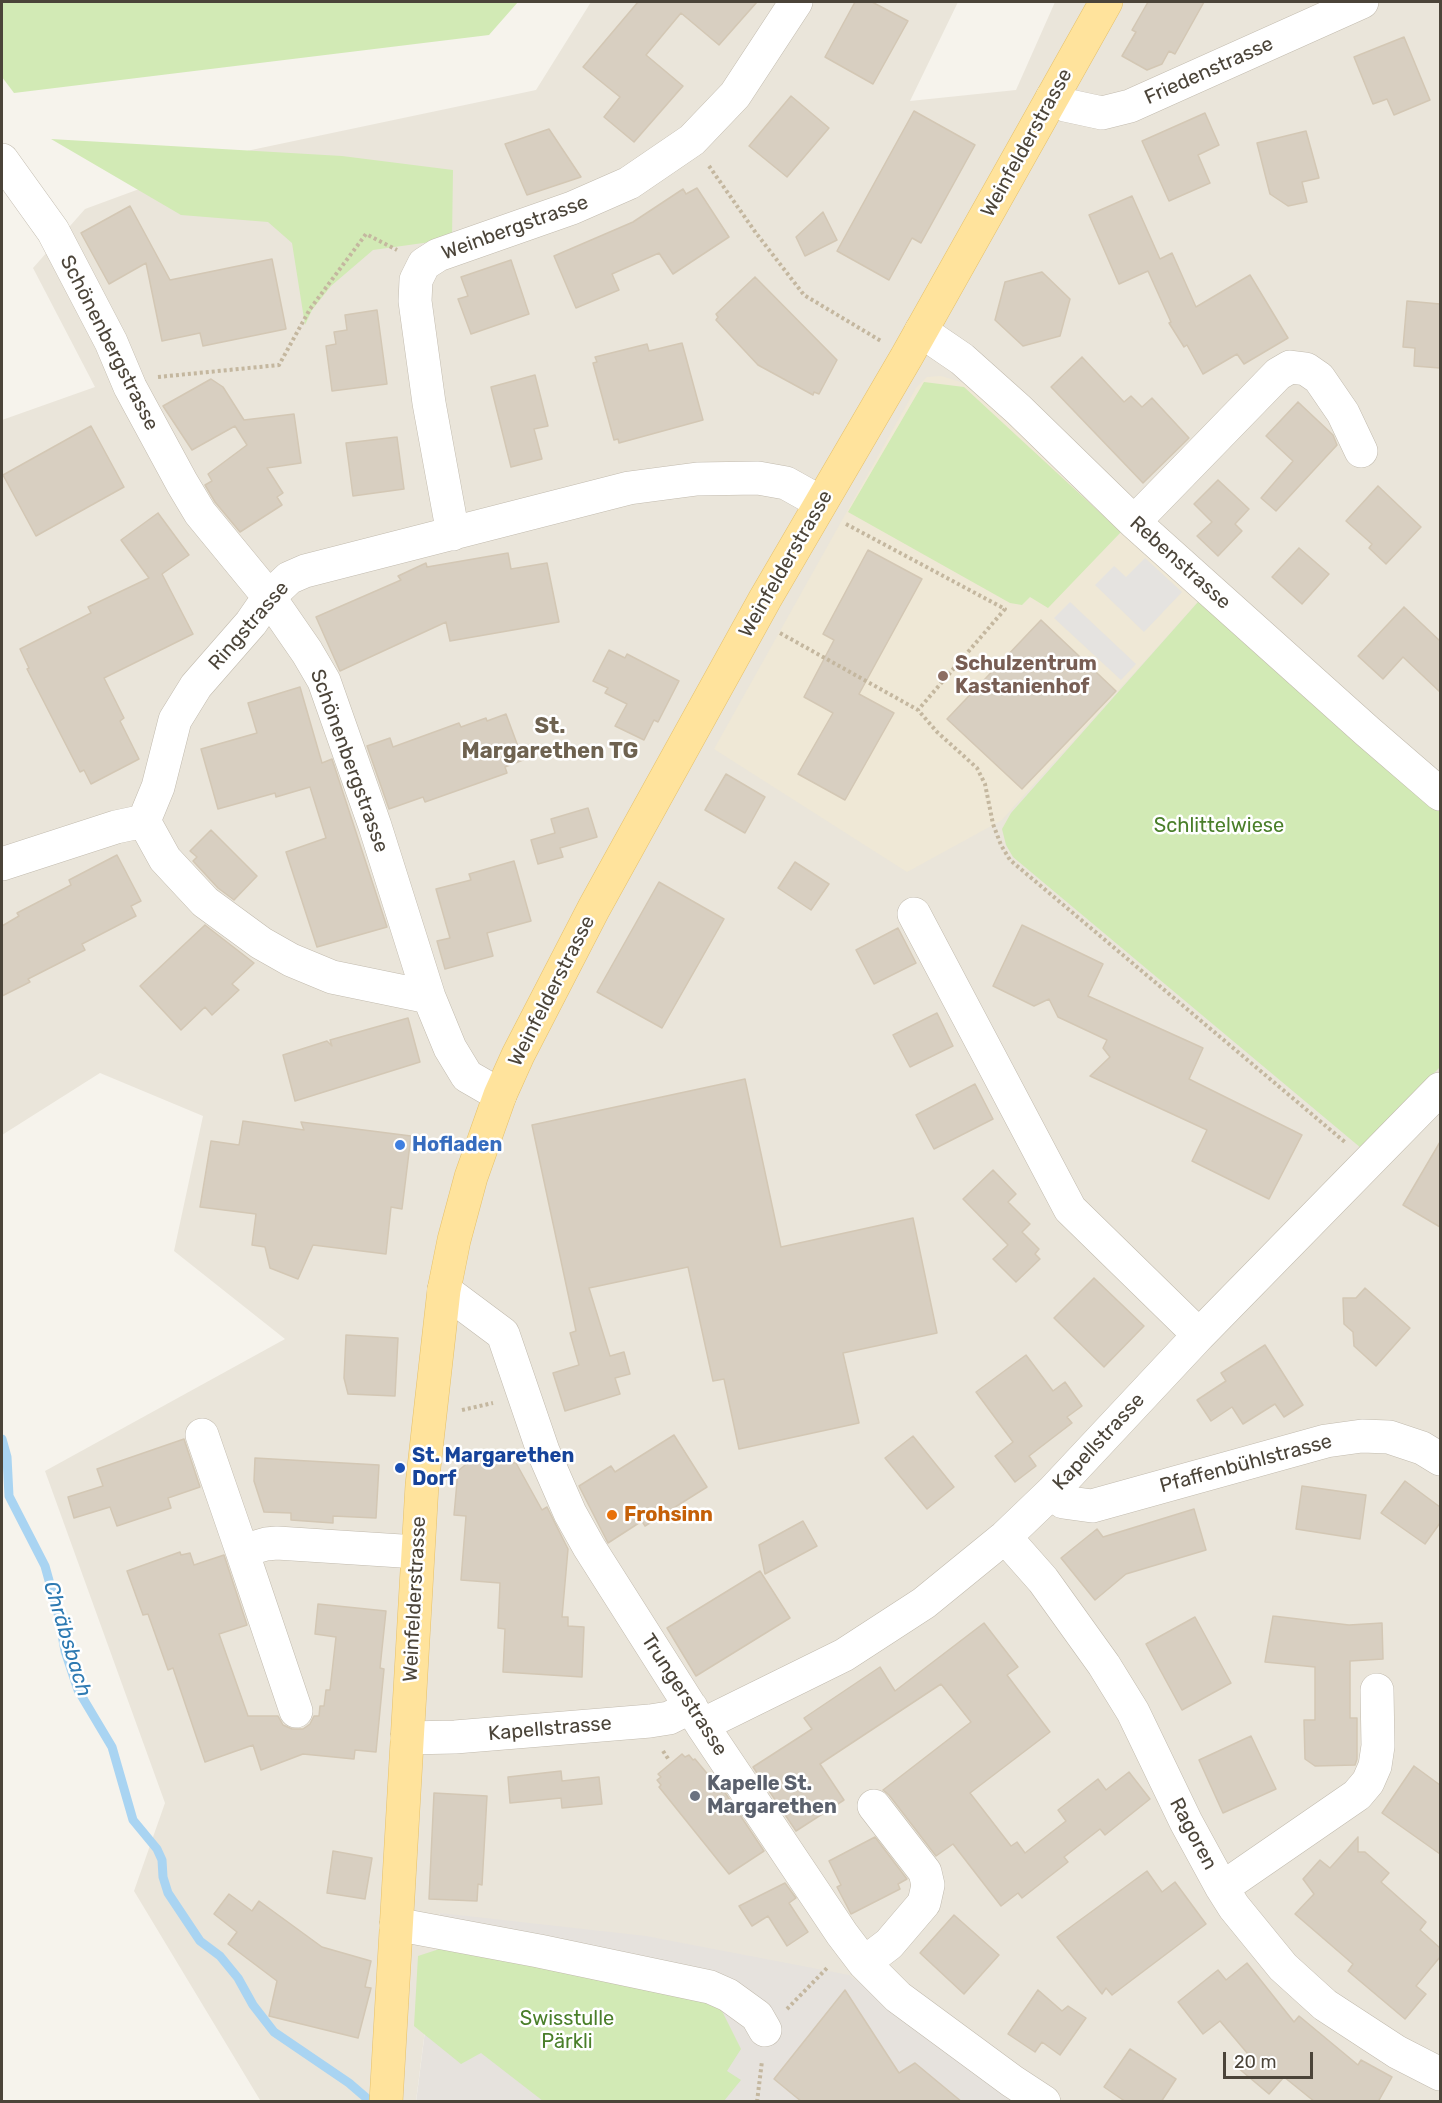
<!DOCTYPE html>
<meta charset="utf-8">
<style>
body{margin:0}
#map{position:relative;width:1442px;height:2103px;overflow:hidden;background:#f6f3ec;font-family:Rubik,sans-serif}
canvas{display:block}
.frame{position:absolute;inset:0;border:3px solid #4b4439;pointer-events:none}
.scale{position:absolute;left:1223px;top:2052px;width:90px;height:27px;box-sizing:border-box;border:3px solid #4b4439;border-top:0;padding-left:8px;font-size:18px;line-height:21px;white-space:nowrap;color:#4b4439;-webkit-text-stroke:4px #fff;paint-order:stroke}
</style>
<div id="map">
<canvas width="1442" height="2103"></canvas>
<div class="frame"></div>
<div class="scale">20 m</div>
</div>
<script>
const c = document.querySelector('canvas').getContext('2d');
c.lineJoin = 'round';
function fill(path, color) { c.fillStyle = color; c.fill(path, 'evenodd'); }
const poly = rows => new Path2D(rows.map(r => 'M' + r).join(''));
function trace(path, color, width, dash) { c.strokeStyle = color; c.lineWidth = width; c.lineCap = dash ? 'butt' : 'round'; c.setLineDash(dash || []); c.stroke(path); }
function label(font, color, halo, rows, align = 'center') {
  c.font = font + ' Rubik,sans-serif'; c.lineWidth = 5; c.setLineDash([]); c.textBaseline = 'middle'; c.strokeStyle = halo; c.fillStyle = color; for (const [text, x, y, turn = 0] of rows) {
    c.save(); c.translate(x, y); c.rotate((+turn || 0) * Math.PI / 180); c.textAlign = isNaN(turn) ? turn : align; if (halo) c.strokeText(text, 0, 0); c.fillText(text, 0, 0); c.restore();
  }
}
const residential = poly([
 [591,2,958,2,910,101,1016,90,1055,2,1440,2,1440,2101,1024,2101,440,1913,416,2101,258,2101,260,2100,134,1891,165,1803,45,1471,285,1339,174,1251,203,1116,100,1073,2,1135,2,420,95,387,33,268,85,209,237,153,536,90]
]);
const industrial = poly([
 [440,1913,646,1936,849,1975,1024,2101,416,2102]
]);
const education = poly([
 [941,376,967,384,1198,602,1002,820,907,872,714,749,916,388,927,377]
]);
const green = poly([
 [2,2,518,2,489,35,14,93,2,77],
 [51,139,342,156,453,170,452,239,373,250,331,286,312,310,305,325,292,243,268,222,181,215],
 [924,382,964,387,1121,532,1048,608,1030,597,1022,605,1010,603,848,512],
 [1198,602,1440,811,1440,1067,1361,1148,1013,857,1006,845,1002,829,1011,813],
 [473,1938,710,1987,741,2049,727,2071,741,2080,724,2101,543,2101,481,2053,461,2064,414,2026,418,1956]
]);
const parking = poly([
 [1145,558,1182,592,1144,632,1095,585,1114,566,1126,577],
 [1070,602,1136,664,1121,680,1054,618]
]);
const stream = poly([
 [2,1439,7,1457,9,1496,45,1566,58,1613,65,1651,78,1690,112,1747,133,1820,157,1849,162,1860,163,1877,168,1893,200,1941,220,1956,238,1978,253,2005,274,2032,349,2083,371,2102]
]);
const building = poly([
 [638,2,757,2,719,45,681,13,646,55,683,86,634,142,604,117,620,97,583,67,638,2],
 [855,2,872,2,908,21,873,84,825,57,855,2],
 [1148,2,1204,2,1175,54,1169,51,1162,64,1147,70,1122,56,1136,32,1132,30,1148,2],
 [1404,37,1430,100,1394,115,1387,99,1373,104,1354,57,1404,37],
 [791,96,829,128,787,177,749,146,791,96],
 [914,111,975,145,921,243,912,238,889,280,837,251,914,111],
 [1205,113,1219,145,1198,155,1210,183,1169,201,1142,141,1205,113],
 [549,129,581,177,527,195,505,144,549,129],
 [1306,131,1319,178,1302,182,1307,202,1288,206,1270,194,1257,143,1306,131],
 [697,188,729,237,673,274,659,253,612,274,619,290,576,308,554,256,633,222,683,189,686,194,697,188],
 [1132,196,1160,259,1172,253,1196,307,1250,275,1288,338,1244,364,1237,354,1203,374,1187,345,1184,347,1169,323,1171,322,1148,271,1119,284,1089,215,1132,196],
 [130,206,170,280,272,259,286,329,203,346,200,333,162,341,146,263,109,284,81,233,130,206],
 [823,212,837,240,805,256,796,237,823,212],
 [511,260,529,314,471,334,458,299,468,296,461,277,511,260],
 [1042,272,1070,299,1060,336,1023,346,995,320,1005,282,1042,272],
 [755,277,837,360,819,394,814,392,813,395,758,365,716,320,718,317,716,314,755,277],
 [1407,301,1440,304,1440,368,1414,366,1415,348,1403,347,1407,301],
 [377,310,387,384,332,391,326,346,336,344,334,332,347,330,345,315,377,310],
 [682,343,703,420,619,443,618,439,614,440,593,363,597,362,595,357,647,344,649,351,682,343],
 [1082,357,1124,402,1131,396,1142,407,1152,398,1189,438,1143,483,1051,387,1082,357],
 [535,375,548,426,534,429,542,459,511,467,491,387,535,375],
 [211,379,223,387,244,420,294,414,301,463,267,468,283,493,277,497,282,505,240,532,215,502,205,485,212,481,208,474,247,445,235,426,192,450,163,406,211,379],
 [1298,402,1333,435,1337,445,1276,511,1261,498,1293,461,1266,436,1298,402],
 [91,426,124,487,36,536,3,475,91,426],
 [397,437,404,489,353,496,346,443,397,437],
 [1218,480,1249,509,1235,524,1242,531,1218,556,1197,536,1212,522,1194,504,1218,480],
 [1378,486,1421,527,1386,564,1369,548,1372,544,1346,521,1378,486],
 [158,513,189,555,162,574,193,634,104,678,124,718,120,721,139,759,91,784,84,770,80,772,27,669,29,668,20,649,91,613,88,607,149,578,121,540,158,513],
 [1299,548,1329,574,1302,604,1272,577,1299,548],
 [868,550,922,579,859,694,894,713,845,800,798,774,833,713,804,697,834,640,823,634,868,550],
 [508,553,511,569,547,563,559,622,450,641,446,622,340,671,316,617,401,580,398,576,426,563,427,567,508,553],
 [1404,607,1440,641,1440,692,1403,657,1383,679,1358,656,1404,607],
 [1041,620,1116,691,1022,789,947,719,1041,620],
 [609,650,625,658,627,654,679,681,658,722,654,720,644,740,615,726,627,704,605,693,608,688,593,681,609,650],
 [300,687,322,763,332,759,387,927,317,947,286,852,326,838,310,787,276,797,275,793,218,809,201,749,257,733,248,703,300,687],
 [506,714,523,760,505,767,507,773,425,802,423,797,389,809,367,746,390,738,393,747,459,723,461,727,486,718,487,721,506,714],
 [726,774,765,797,745,833,705,810,726,774],
 [588,808,597,837,560,848,563,857,538,864,531,840,555,833,551,819,588,808],
 [211,830,257,876,234,900,218,888,193,861,197,857,190,851,211,830],
 [117,855,141,901,131,906,136,916,82,944,85,950,28,979,30,982,2,996,2,926,19,916,17,913,71,885,69,880,117,855],
 [514,861,531,921,487,933,493,956,445,969,437,941,450,938,436,889,471,880,469,874,514,861],
 [795,862,829,884,811,910,778,888,795,862],
 [659,882,724,919,662,1028,597,992,659,882],
 [205,925,254,963,232,984,239,990,212,1015,205,1007,181,1030,140,986,205,925],
 [1022,925,1103,964,1088,996,1203,1048,1189,1079,1302,1135,1269,1199,1192,1161,1207,1130,1090,1076,1110,1057,1103,1048,1107,1040,1058,1017,1049,999,1034,1006,993,986,1022,925],
 [898,928,916,963,874,984,856,950,898,928],
 [937,1013,953,1046,910,1067,893,1035,937,1013],
 [408,1018,420,1062,295,1101,283,1055,327,1041,332,1046,330,1040,408,1018],
 [745,1079,781,1247,913,1218,937,1333,843,1353,859,1423,739,1449,724,1379,713,1381,688,1267,589,1288,610,1356,624,1352,630,1374,615,1378,620,1394,565,1411,553,1373,579,1365,570,1333,576,1331,532,1125,745,1079],
 [975,1084,993,1119,934,1149,916,1115,975,1084],
 [243,1121,304,1130,301,1122,411,1136,402,1209,391,1207,386,1254,313,1245,298,1279,270,1268,265,1247,252,1245,256,1214,200,1207,211,1141,239,1145,243,1121],
 [1440,1142,1440,1227,1403,1205,1440,1142],
 [993,1170,1016,1194,1008,1202,1030,1224,1022,1232,1039,1249,1035,1254,1040,1259,1016,1282,993,1259,1008,1245,963,1199,993,1170],
 [1094,1278,1144,1326,1104,1367,1054,1318,1094,1278],
 [1365,1288,1410,1328,1376,1366,1354,1346,1353,1332,1344,1324,1343,1298,1356,1298,1365,1288],
 [346,1335,398,1338,395,1396,348,1394,344,1378,346,1335],
 [1265,1345,1303,1405,1284,1417,1275,1404,1243,1424,1232,1407,1211,1421,1197,1400,1226,1381,1221,1373,1265,1345],
 [1026,1355,1053,1391,1065,1382,1082,1406,1067,1417,1072,1423,1029,1456,1036,1466,1015,1482,995,1456,1013,1442,976,1392,1026,1355],
 [674,1435,707,1487,645,1526,642,1521,608,1543,579,1486,611,1466,615,1472,674,1435],
 [913,1436,954,1487,927,1509,885,1458,913,1436],
 [184,1439,200,1487,168,1498,171,1508,117,1526,110,1507,74,1518,68,1497,103,1486,97,1469,184,1439],
 [255,1458,379,1465,376,1518,333,1516,333,1523,291,1520,291,1513,264,1512,254,1481,255,1458],
 [471,1460,516,1463,542,1510,547,1507,568,1549,562,1617,568,1617,568,1626,584,1627,582,1677,503,1672,505,1629,498,1628,500,1583,461,1580,466,1516,454,1515,458,1471,471,1460],
 [1405,1481,1440,1507,1440,1523,1425,1544,1381,1513,1405,1481],
 [1302,1486,1366,1495,1360,1539,1296,1529,1302,1486],
 [1194,1509,1206,1550,1126,1574,1095,1600,1061,1558,1097,1529,1103,1537,1194,1509],
 [803,1521,817,1546,765,1574,759,1545,803,1521],
 [180,1552,181,1555,190,1553,194,1565,224,1555,247,1625,219,1634,248,1716,278,1716,283,1725,292,1729,303,1729,310,1724,314,1716,319,1716,320,1706,324,1706,326,1690,330,1690,336,1637,315,1634,318,1604,386,1611,380,1668,384,1669,376,1752,355,1750,354,1759,303,1754,261,1770,253,1745,205,1762,173,1668,168,1670,148,1614,143,1615,127,1571,180,1552],
 [760,1571,790,1618,696,1676,667,1628,760,1571],
 [1273,1616,1349,1625,1382,1623,1383,1659,1350,1661,1350,1718,1357,1718,1357,1759,1355,1765,1315,1766,1305,1759,1304,1720,1315,1720,1315,1667,1265,1662,1273,1616],
 [1195,1617,1231,1683,1182,1710,1146,1644,1195,1617],
 [984,1623,1018,1667,1007,1675,1050,1732,970,1793,1011,1846,1017,1842,1025,1853,1066,1821,1058,1810,1098,1779,1106,1790,1129,1772,1150,1799,1105,1835,1100,1829,1064,1857,1068,1862,1022,1898,1018,1893,1001,1906,953,1844,936,1856,889,1795,883,1790,971,1722,941,1684,820,1764,844,1800,796,1831,753,1767,812,1729,804,1718,880,1667,895,1691,984,1623],
 [1251,1736,1276,1789,1223,1813,1199,1760,1251,1736],
 [682,1754,685,1757,689,1755,693,1760,695,1759,720,1789,722,1788,764,1851,729,1874,659,1787,661,1785,657,1780,661,1777,658,1774,682,1754],
 [1414,1766,1440,1785,1440,1854,1382,1813,1414,1766],
 [561,1771,562,1781,599,1777,602,1804,562,1808,561,1798,510,1803,508,1777,561,1771],
 [434,1793,487,1796,482,1885,478,1884,477,1901,429,1899,434,1793],
 [875,1837,907,1879,898,1884,900,1889,851,1914,837,1887,841,1885,829,1861,875,1837],
 [1358,1837,1358,1852,1365,1852,1389,1873,1381,1882,1426,1922,1420,1930,1440,1948,1440,1957,1416,1986,1426,1994,1405,2019,1348,1971,1353,1964,1295,1914,1314,1894,1303,1879,1320,1860,1330,1868,1358,1837],
 [333,1851,372,1858,365,1899,327,1893,333,1851],
 [1147,1871,1162,1892,1175,1882,1206,1924,1112,1995,1106,1988,1102,1994,1057,1937,1147,1871],
 [785,1883,796,1898,789,1903,808,1932,787,1946,768,1916,752,1926,739,1906,785,1883],
 [229,1894,252,1911,259,1901,322,1947,371,1961,365,1987,371,1988,358,2038,269,2016,277,1981,228,1944,237,1932,214,1914,229,1894],
 [954,1915,999,1955,964,1994,920,1953,954,1915],
 [1247,1963,1294,2022,1299,2016,1358,2065,1361,2060,1392,2077,1378,2102,1315,2102,1284,2077,1269,2094,1237,2067,1248,2054,1220,2021,1203,2034,1178,2002,1218,1970,1226,1980,1247,1963],
 [845,1990,899,2073,915,2063,962,2102,802,2102,774,2079,845,1990],
 [1038,1990,1062,2011,1068,2006,1086,2018,1060,2055,1042,2042,1035,2052,1008,2034,1038,1990],
 [1130,2049,1176,2079,1161,2102,1126,2102,1104,2087,1130,2049]
]);
const path = poly([
 [709,166,756,233,804,295,881,341],
 [158,377,279,365,310,309,366,234,397,250],
 [846,524,1005,609,918,710],
 [780,633,918,710,937,732,977,768,985,784,993,824,1001,845,1010,860,1346,1143],
 [462,1410,493,1403],
 [663,1751,669,1760],
 [787,2009,828,1967],
 [757,2102,762,2061]
]);
const minor = poly([
 [1052,98,1065,105,1102,113,1130,106,1362,2],
 [2,160,53,231,111,342,130,387,182,483,200,513,269,597,307,652,324,681,375,826,429,997,450,1048,467,1076,500,1095],
 [921,331,962,359,1019,410,1134,522,1367,731,1440,794],
 [1134,522,1278,374,1290,367,1306,369,1319,378,1343,413,1361,451],
 [453,534,429,403,415,301,416,280,424,264,438,255,572,208,629,183,692,140,735,95,796,2],
 [144,821,158,787,175,720,196,686,251,623,269,597,289,578,305,571,629,488,697,479,758,478,786,483,820,502],
 [144,821,165,859,205,902,261,943,291,960,332,977,429,997],
 [2,864,116,827,144,821],
 [914,914,1070,1209,1199,1335],
 [444,1290,503,1334,543,1451,570,1513,589,1547,702,1725,842,1934,864,1963,898,1997,1012,2081,1044,2102],
 [202,1435,242,1551,266,1544,277,1543,417,1552],
 [1052,1492,1063,1502,1092,1506,1326,1441,1362,1436,1389,1437,1422,1448,1440,1459],
 [1005,1537,1043,1580,1104,1665,1133,1712,1186,1822,1222,1888,1234,1907,1283,1967,1325,2005,1397,2052,1440,2074],
 [242,1551,296,1711],
 [702,1725,844,1655,924,1603,1005,1537,1052,1492,1199,1335,1440,1089],
 [407,1738,455,1737,650,1721,669,1718,691,1707],
 [1222,1888,1357,1795,1368,1782,1375,1766,1378,1746,1377,1690],
 [396,1926,411,1927,539,1951,710,1987,728,1995,757,2016,765,2030],
 [864,1963,889,1944,924,1903,928,1885,925,1872,874,1806]
]);
const major = poly([
 [386,2102,422,1485,444,1290,454,1240,471,1177,500,1095,518,1055,594,908,765,599,907,356,1106,2]
]);
const markers = [
 [943,676,6,"#8d6e63"],
 [400,1145,6,"#3f7fe0"],
 [400,1468,6,"#1a4fb4"],
 [612,1515,6,"#e8710a"],
 [695,1796,6,"#6b7280"]
];
const streetNames = [
 ["Friedenstrasse",1209,71,-24],
 ["Weinfelderstrasse",1027,143,-61],
 ["Weinbergstrasse",515,228,-20],
 ["Schönenbergstrasse",109,343,63],
 ["Rebenstrasse",1180,563,42],
 ["Weinfelderstrasse",786,564,-60],
 ["Ringstrasse",249,626,-49],
 ["Schönenbergstrasse",349,761,70],
 ["Weinfelderstrasse",552,991,-63],
 ["Kapellstrasse",1099,1442,-47],
 ["Pfaffenbühlstrasse",1246,1464,-15],
 ["Weinfelderstrasse",415,1599,-87],
 ["Trungerstrasse",684,1695,57],
 ["Kapellstrasse",550,1729,-5],
 ["Ragoren",1193,1834,62]
];
const educationNames = [
 ["Schulzentrum",955,664],
 ["Kastanienhof",955,687]
];
const parkNames = [
 ["Schlittelwiese",1219,826],
 ["Swisstulle",567,2019],
 ["Pärkli",567,2042]
];
const shopNames = [
 ["Hofladen",412,1145]
];
const transitNames = [
 ["St. Margarethen",412,1456],
 ["Dorf",412,1479]
];
const foodNames = [
 ["Frohsinn",624,1515]
];
const worshipNames = [
 ["Kapelle St.",707,1784],
 ["Margarethen",707,1807]
];
const waterNames = [
 ["Chräbsbach",67,1639,73]
];
const quarterNames = [
 ["St.",550,727],
 ["Margarethen TG",550,752]
];
fill(residential, '#eae5da');
fill(industrial, '#e6e2dd');
fill(education, '#efe8d6');
fill(green, '#d2eab5');
fill(parking, '#e5e3e0');
trace(stream, '#a9d4f2', 9);
fill(building, '#d8cfc1');
trace(building, '#d3c7b4', 1.5);
trace(minor, '#c2bbae', 34);
trace(major, '#e6c16a', 34);
trace(path, '#c4b79f', 4, [3, 3]);
trace(minor, '#fff', 33);
trace(major, '#ffe39c', 33);
for (const [x, y, r, color] of markers) { const dot = new Path2D(); dot.arc(x, y, r, 0, 2 * Math.PI); c.fillStyle = color; c.fill(dot); trace(dot, '#fff', 2); }
label('20px', '#4b4439', '#fff', streetNames);
label('bold 20px', '#785e54', '#fff', educationNames, 'left');
label('20px', '#4a7f2a', '#fff', parkNames);
label('bold 20px', '#366cbe', '#fff', shopNames, 'left');
label('bold 20px', '#164399', '#fff', transitNames, 'left');
label('bold 20px', '#c56008', '#fff', foodNames, 'left');
label('bold 20px', '#5b616d', '#fff', worshipNames, 'left');
label('italic 21px', '#2e7ab2', '#fff', waterNames);
label('bold 22px', '#6e6250', '#fff', quarterNames);
</script>
